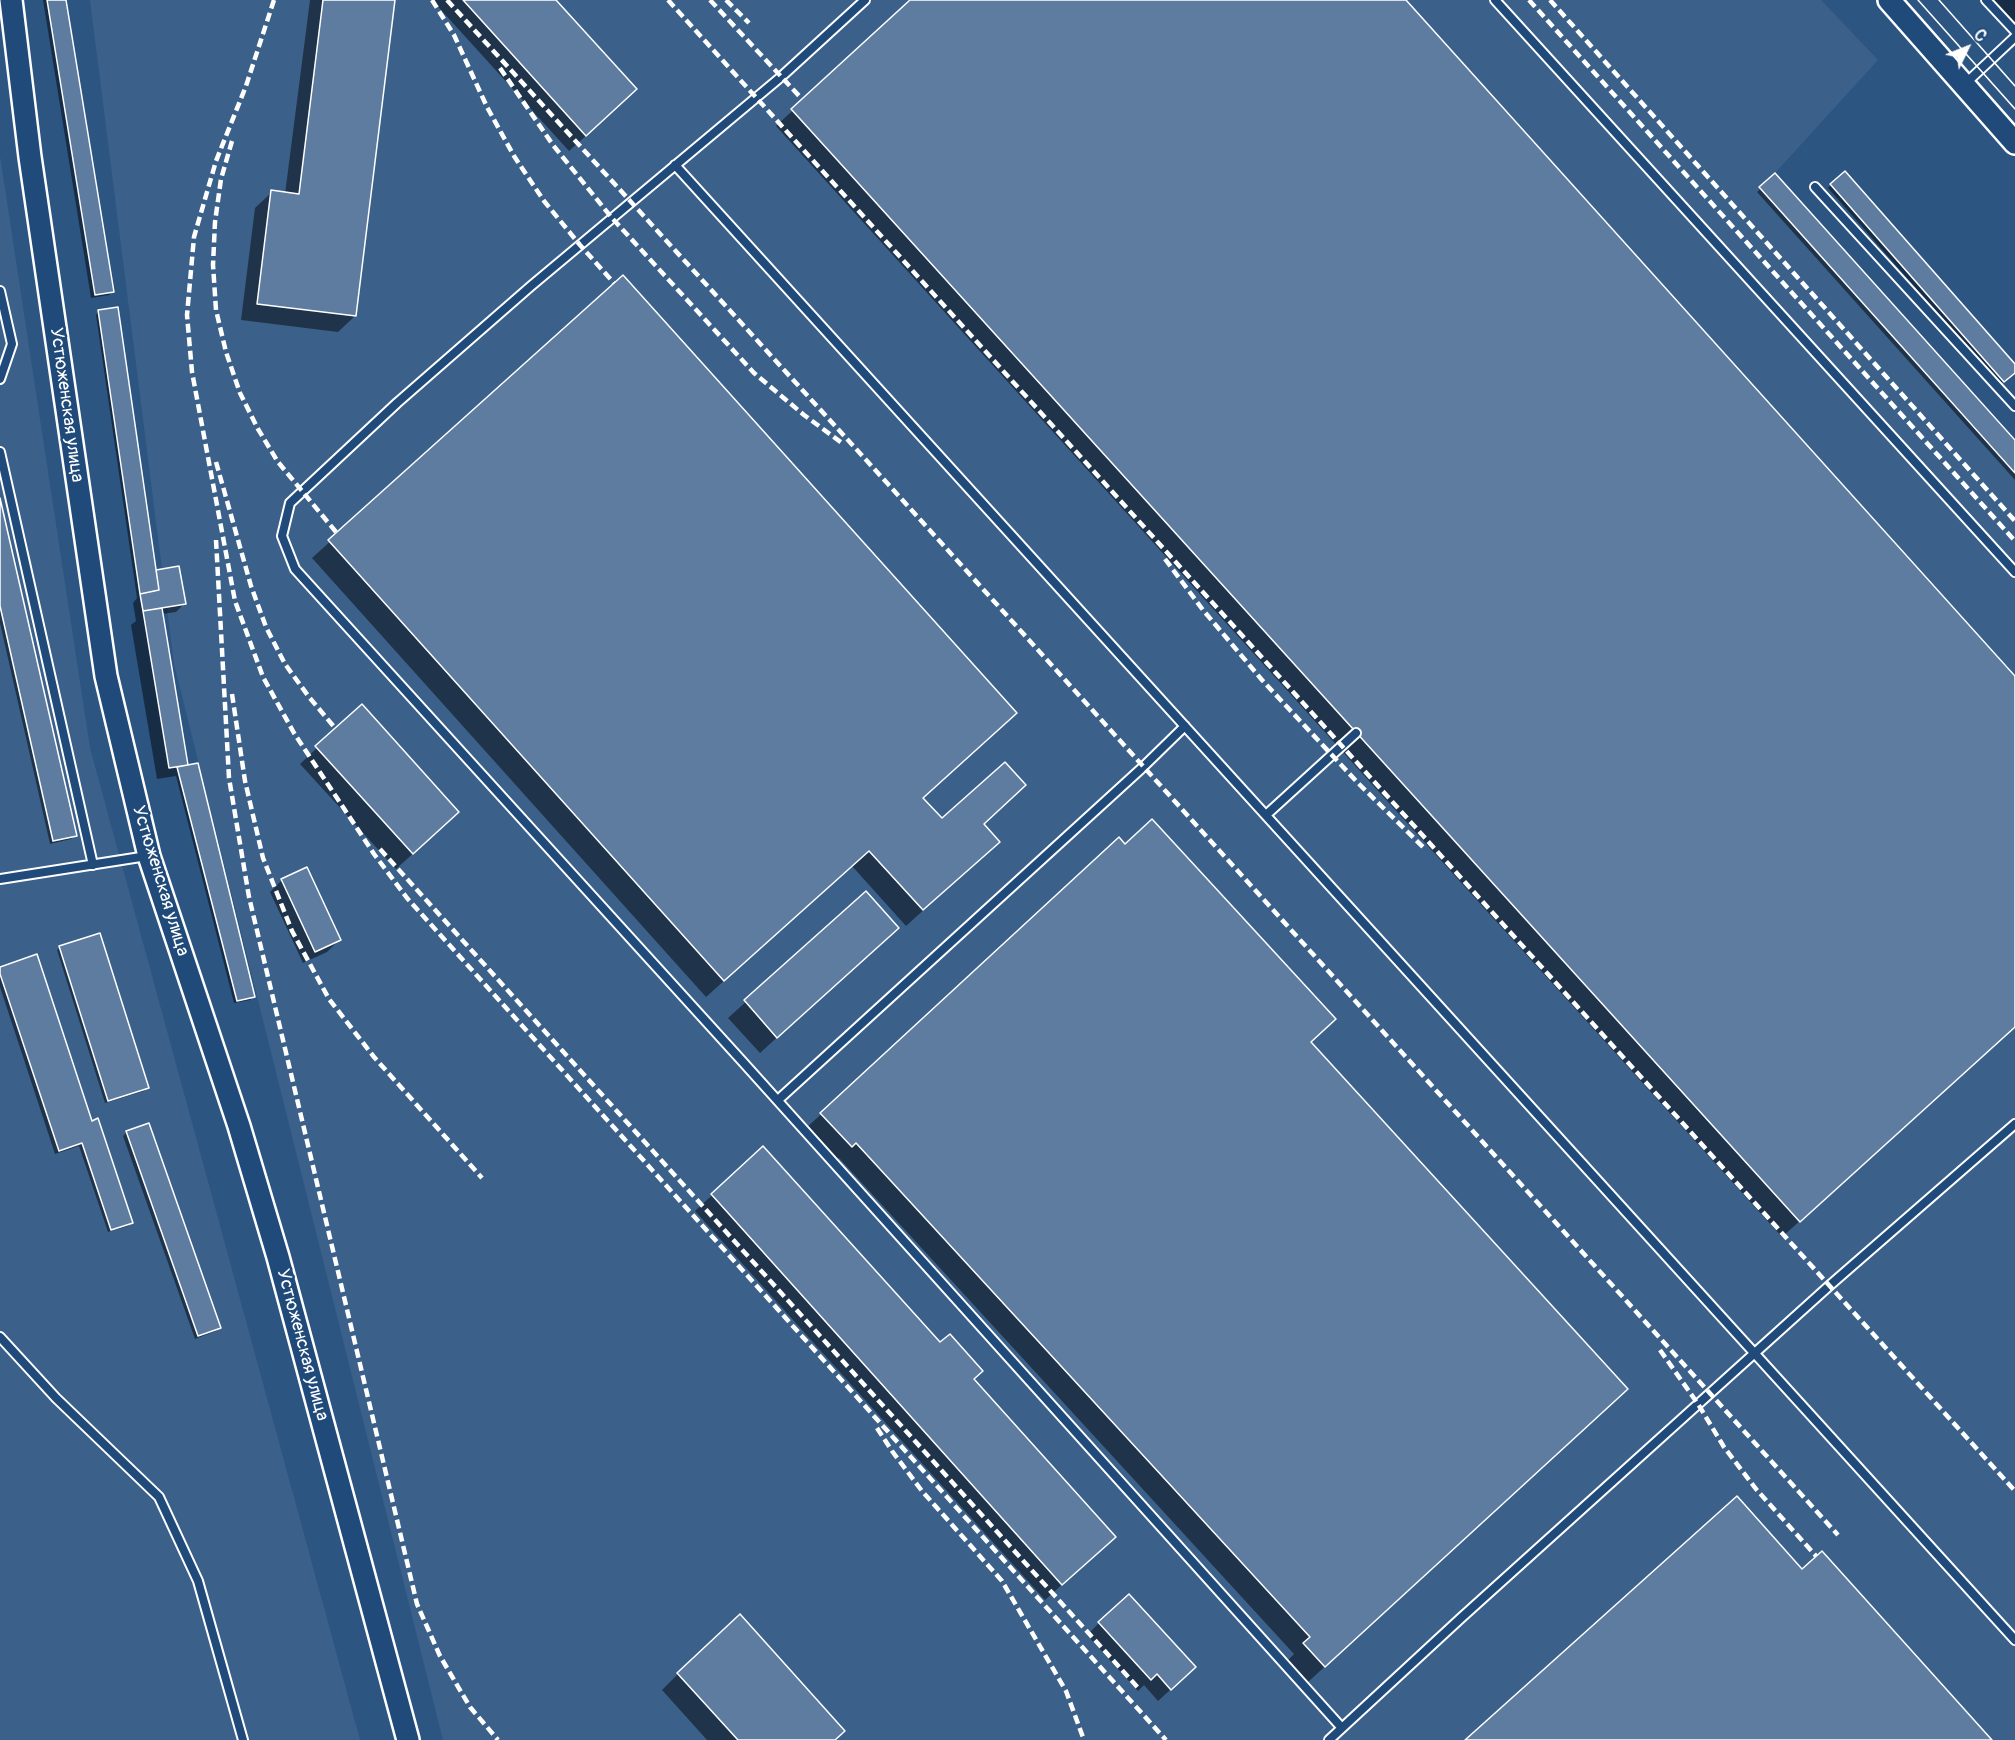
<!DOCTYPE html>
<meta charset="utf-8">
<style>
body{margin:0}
#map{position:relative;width:2015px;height:1740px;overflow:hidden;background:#2c5582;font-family:Pangolin,sans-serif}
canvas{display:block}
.north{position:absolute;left:1937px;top:18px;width:60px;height:60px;-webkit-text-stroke:4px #1f4a7a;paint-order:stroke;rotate:47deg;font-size:16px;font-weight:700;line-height:24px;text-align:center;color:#fff}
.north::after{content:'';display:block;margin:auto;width:21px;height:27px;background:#fff;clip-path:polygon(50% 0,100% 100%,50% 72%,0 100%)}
</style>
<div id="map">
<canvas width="2015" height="1740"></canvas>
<div class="north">С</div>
</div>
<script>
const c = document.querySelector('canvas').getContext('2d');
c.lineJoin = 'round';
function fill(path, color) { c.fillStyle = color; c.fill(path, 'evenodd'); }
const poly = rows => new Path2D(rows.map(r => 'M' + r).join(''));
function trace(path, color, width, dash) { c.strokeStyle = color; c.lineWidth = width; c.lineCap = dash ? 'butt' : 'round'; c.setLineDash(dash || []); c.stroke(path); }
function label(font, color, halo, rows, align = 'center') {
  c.font = font + ' Pangolin,sans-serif'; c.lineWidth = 5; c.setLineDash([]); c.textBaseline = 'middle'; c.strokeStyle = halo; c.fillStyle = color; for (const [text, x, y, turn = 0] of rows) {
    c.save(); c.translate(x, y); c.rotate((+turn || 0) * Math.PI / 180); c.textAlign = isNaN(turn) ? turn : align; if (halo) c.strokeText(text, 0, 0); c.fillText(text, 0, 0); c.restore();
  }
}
const built = poly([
 [90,0,1821,0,1878,60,1775,173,1759,188,2015,473,2015,1740,443,1740,174,664],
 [0,156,90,748,360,1740,0,1740]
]);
const shadow = poly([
 [43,0,65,0,112,292,109,295,91,298],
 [310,0,394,0,355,316,338,332,241,320,255,208,272,192,285,194],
 [432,0,554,0,619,106,569,151],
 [912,0,1404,0,2015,678,2015,1027,1782,1237,776,126],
 [1990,0,2015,0,2015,28],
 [1775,175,2015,442,2015,480,1757,192],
 [1831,185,2015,366,2015,371,2000,384,1828,188],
 [623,277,1015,713,922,799,941,821,982,824,981,858,906,926,852,866,706,997,312,558],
 [99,311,155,572,184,604,176,612,162,614,187,766,253,996,250,1000,234,1003,176,776,157,779,131,625,136,621,133,603,137,598,96,315],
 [0,505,75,836,71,839,50,844,0,623],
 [361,706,441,828,396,869,300,764],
 [1119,839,1309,1043,1610,1405,1308,1682,1288,1660,1294,1654,839,1158,834,1162,804,1130],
 [282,880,339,940,327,952,303,963,270,892],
 [866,893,897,928,760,1053,728,1018],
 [60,947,147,1088,144,1091,105,1103,57,950],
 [0,968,92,1123,131,1222,128,1226,108,1232,79,1146,55,1154,0,987],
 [148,1125,219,1328,216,1331,195,1339,123,1136,126,1133],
 [763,1148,972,1380,1097,1553,1045,1600,695,1211],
 [1099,1623,1182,1679,1158,1701,1144,1685,1138,1691,1087,1635],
 [678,1674,834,1740,707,1740,662,1690]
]);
const building = poly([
 [47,0,66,0,114,292,95,295,47,0],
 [323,0,395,0,356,316,257,304,271,190,299,194,323,0],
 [463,0,556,0,637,89,586,136,463,0],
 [910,0,1406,0,2015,676,2015,1027,1800,1222,791,109,910,0],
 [1845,171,2015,364,2015,373,2004,382,1830,184,1845,171],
 [1775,173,2015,440,2015,473,1759,187,1775,173],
 [623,275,1017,713,923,798,942,818,1005,762,1026,785,984,824,1000,842,923,910,869,851,724,981,328,540,623,275],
 [118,307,159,590,140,594,98,310,118,307],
 [0,498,77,836,53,841,0,606,0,498],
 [179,566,186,604,143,611,140,594,159,590,156,570,179,566],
 [162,608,188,765,169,768,143,611,162,608],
 [362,704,459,812,413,854,315,746,362,704],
 [198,763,255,997,237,1001,177,767,198,763],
 [1152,819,1336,1019,1311,1042,1628,1389,1325,1667,1303,1643,1310,1637,856,1143,852,1147,820,1113,1119,837,1125,844,1152,819],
 [307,867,341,940,315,952,281,879,307,867],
 [866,891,899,928,777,1038,744,1000,866,891],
 [100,933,149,1088,108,1101,59,946,100,933],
 [37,954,92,1121,98,1118,133,1223,111,1230,82,1143,59,1151,0,974,0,967,37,954],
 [149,1123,221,1328,198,1336,126,1131,149,1123],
 [763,1146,940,1342,950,1334,983,1371,974,1379,1116,1537,1062,1585,711,1194,763,1146],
 [1737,1496,1802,1569,1822,1551,1992,1740,1465,1740,1737,1496],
 [1129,1594,1196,1667,1171,1690,1157,1674,1151,1680,1098,1622,1129,1594],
 [740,1614,845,1731,835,1740,738,1740,677,1673,740,1614]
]);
const lane = poly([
 [865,0,782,76,531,286,397,403,290,503,282,536,295,569,742,1061,1342,1728],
 [1495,0,2015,572],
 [1986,0,2015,31],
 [1966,83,2015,37],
 [675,165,2015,1640],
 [1815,187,2015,406],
 [0,291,12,344,0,379],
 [0,452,93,865],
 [1266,815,1356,733],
 [0,879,147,856],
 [778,1100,1143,767,1185,726],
 [0,1337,56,1398,159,1497,198,1581,243,1740],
 [1329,1740,1461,1618,1829,1286,2015,1124]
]);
const secondary = poly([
 [11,0,30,157,106,676,149,856,239,1126,278,1257,408,1740],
 [1889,0,2015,143]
]);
const tram = poly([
 [1918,0,2015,109],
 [1939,0,2015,86]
]);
const rail = poly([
 [274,0,246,86,216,161,194,237,187,315,192,372,235,601,263,677,294,733,374,854,407,898,1166,1740],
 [432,0,454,35,487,107,514,156,544,201,580,245,614,283],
 [447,0,888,484,1838,1535],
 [668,0,2015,1491],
 [710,0,802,99],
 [726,0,749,23],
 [1529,0,2015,541],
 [1550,0,2015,521],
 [500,68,553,145,612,218,754,373,804,415,842,443],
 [232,141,221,179,215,222,213,265,216,310,226,352,240,393,258,429,278,462,336,532],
 [216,462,251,586,266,627,285,664,309,697,335,728],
 [216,540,229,778,249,897,417,1604,440,1656,470,1707,498,1740],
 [1165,559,1203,610,1262,680,1358,783,1425,849],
 [232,694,245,781,263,858,292,931,329,999,374,1057,482,1178],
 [380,849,1140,1690],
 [1660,1350,1698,1404,1724,1447,1756,1489,1816,1556],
 [877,1428,892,1451,922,1491,1002,1581,1066,1691,1084,1740]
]);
const streetNames = [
 ["Устюженская улица",66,405,82],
 ["Устюженская улица",160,881,73],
 ["Устюженская улица",302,1345,75]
];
fill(built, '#3b618b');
fill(shadow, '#0007');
fill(building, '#5e7c9f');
trace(building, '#fff', 1.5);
trace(lane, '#fff', 12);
trace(secondary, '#fff', 26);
trace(lane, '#1f4a7a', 8);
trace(secondary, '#1f4a7a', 21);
trace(tram, '#fff', 1.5);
trace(rail, '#fff', 4.5, [9, 4.5]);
label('18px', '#fff', '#1f4a7a', streetNames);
</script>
